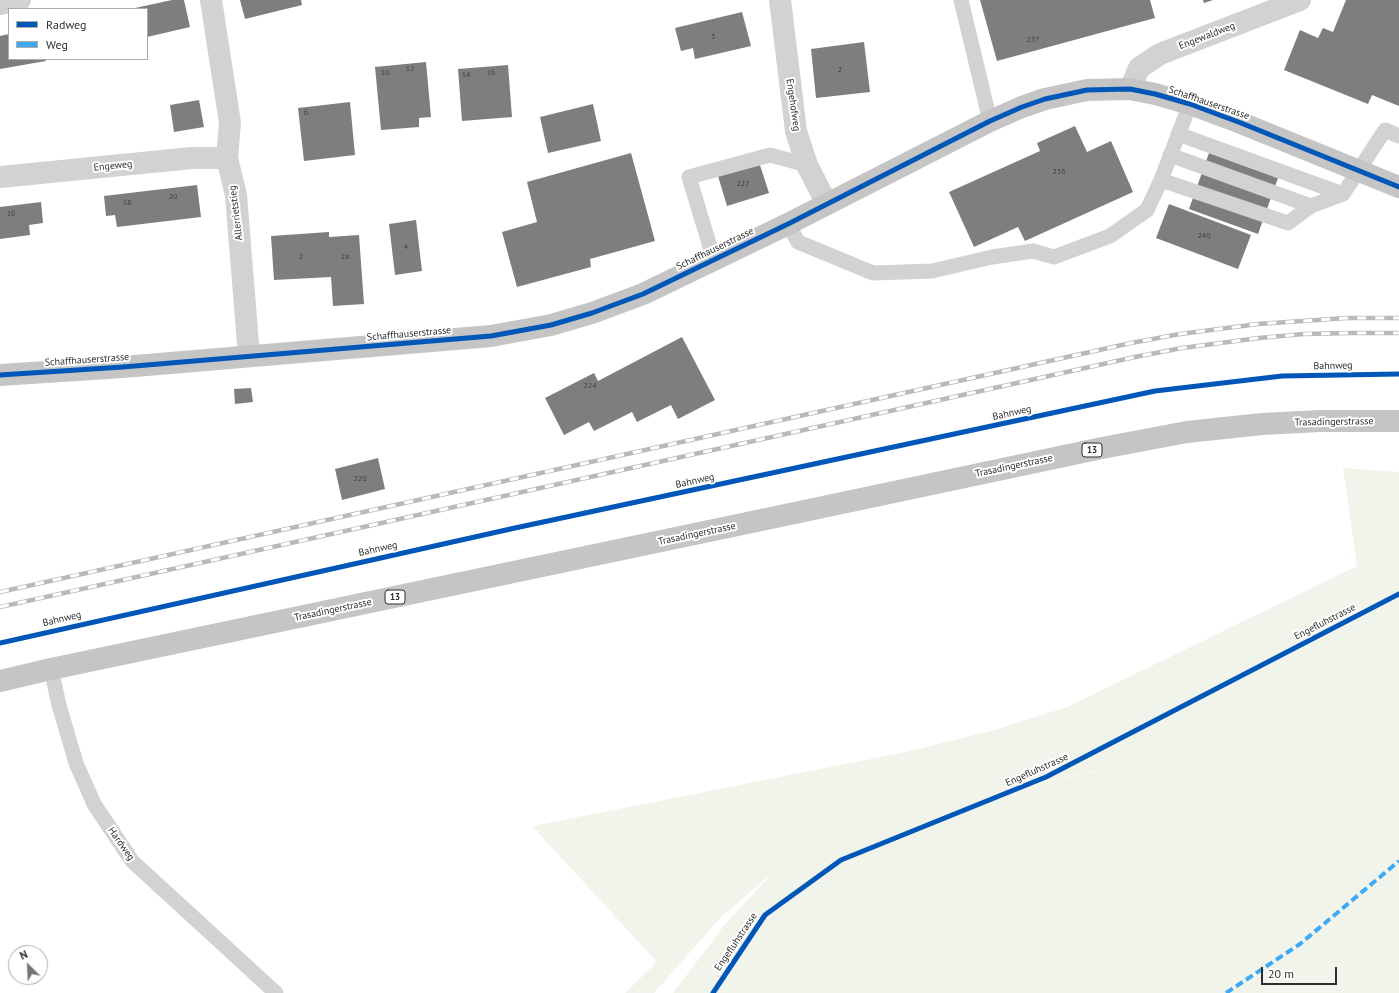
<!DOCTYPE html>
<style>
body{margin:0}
#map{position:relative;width:1399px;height:993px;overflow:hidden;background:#fff;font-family:"PT Sans",sans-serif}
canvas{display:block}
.legend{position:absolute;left:8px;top:8px;width:140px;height:52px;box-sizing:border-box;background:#fff;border:1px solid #ababab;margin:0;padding:5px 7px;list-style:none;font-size:12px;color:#2d2d2d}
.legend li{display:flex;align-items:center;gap:8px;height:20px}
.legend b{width:20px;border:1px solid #ababab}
.north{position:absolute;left:8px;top:945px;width:40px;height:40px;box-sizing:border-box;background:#fff;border:1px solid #ababab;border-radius:50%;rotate:336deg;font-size:11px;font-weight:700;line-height:16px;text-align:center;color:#2d2d2d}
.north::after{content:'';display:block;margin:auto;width:14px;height:18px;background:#767676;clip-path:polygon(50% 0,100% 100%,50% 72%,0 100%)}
.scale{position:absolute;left:1261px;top:967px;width:76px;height:18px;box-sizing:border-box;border:2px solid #2d2d2d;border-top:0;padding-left:5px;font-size:12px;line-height:14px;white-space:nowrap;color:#2d2d2d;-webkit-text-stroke:3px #fff;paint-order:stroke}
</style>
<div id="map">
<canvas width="1399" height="993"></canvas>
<ul class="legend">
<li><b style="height:5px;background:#0057b8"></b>Radweg</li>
<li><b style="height:5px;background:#3fa9f5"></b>Weg</li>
</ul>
<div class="north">N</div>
<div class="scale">20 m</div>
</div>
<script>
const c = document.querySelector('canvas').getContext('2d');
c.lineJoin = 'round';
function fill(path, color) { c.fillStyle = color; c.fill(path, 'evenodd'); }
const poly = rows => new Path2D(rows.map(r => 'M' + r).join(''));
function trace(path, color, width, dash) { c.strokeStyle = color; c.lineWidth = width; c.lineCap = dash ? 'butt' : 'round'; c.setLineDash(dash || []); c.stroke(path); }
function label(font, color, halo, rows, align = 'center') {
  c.font = font + ' "PT Sans",sans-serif'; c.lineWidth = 4; c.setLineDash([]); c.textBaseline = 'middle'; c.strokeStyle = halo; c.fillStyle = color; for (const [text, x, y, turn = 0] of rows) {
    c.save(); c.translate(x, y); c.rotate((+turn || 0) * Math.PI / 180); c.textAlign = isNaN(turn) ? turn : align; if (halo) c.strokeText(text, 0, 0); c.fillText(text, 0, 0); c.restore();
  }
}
const green = poly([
 [1343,468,1399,472,1399,993,673,993,726,923,774,872,721,917,654,993,625,993,657,962,532,826,906,752,994,730,1067,707,1357,566],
 [1101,770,1099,771,980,794]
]);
const building = poly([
 [172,0,184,0,190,27,147,37,147,9,135,8],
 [240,0,301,0,302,5,245,19],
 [980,0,1150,0,1155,18,997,61],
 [1203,0,1213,0,1204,3],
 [1346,0,1399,0,1399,106,1372,95,1368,104,1284,70,1300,30,1318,38,1323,28,1333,32],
 [742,12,751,46,695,59,693,48,681,51,675,28],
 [9,34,9,59,45,59,46,61,0,69,0,36],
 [864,42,870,92,816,98,811,49],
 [426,62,431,117,419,118,419,127,381,130,375,67],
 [508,65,512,117,462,121,458,69],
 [199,100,204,127,174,132,170,105],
 [350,102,355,155,304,161,298,108],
 [593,104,601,141,548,153,540,117],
 [1075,126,1087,152,1111,141,1133,192,1025,241,1018,227,974,247,949,192,1040,151,1037,143],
 [631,153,655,241,590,259,591,267,517,287,502,232,537,222,527,182],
 [1209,153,1278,178,1258,234,1189,209],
 [759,162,769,193,727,206,718,176],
 [197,185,201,217,117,227,115,215,106,216,104,196],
 [41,202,43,223,29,225,30,235,0,239,0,207],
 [1169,204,1251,235,1238,269,1156,238],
 [416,220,422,271,395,275,389,224],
 [329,232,329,237,359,235,364,304,333,306,331,277,274,280,271,236],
 [682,337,715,400,678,419,671,405,637,422,632,412,594,431,589,422,564,435,545,398,594,373,598,381],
 [251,388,253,402,235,404,234,389],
 [378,458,385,489,342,500,335,469]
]);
const service = poly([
 [961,0,990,121],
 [1178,134,1343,194],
 [1170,155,1311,206],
 [1161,180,1288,223,1311,206,1343,194,1385,130,1399,136],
 [788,224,798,242,873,273,932,271,992,257,1033,251,1054,257,1110,236,1147,210,1161,180,1190,104],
 [714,260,689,177,770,155,807,165],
 [51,669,59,705,76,763,94,804,132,861,276,993]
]);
const minor = poly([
 [211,0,230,123,227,158,236,195,249,356],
 [780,0,796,131,807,165,827,204],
 [0,4,20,0],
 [1130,89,1139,68,1160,54,1300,0],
 [0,177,192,158,227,158]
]);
const primary = poly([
 [0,375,123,367,491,336,551,325,592,313,643,294,788,224,990,121,1022,107,1045,99,1087,90,1130,89,1155,94,1190,104,1241,123,1399,187],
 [0,681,51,669,790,514,1102,448,1187,432,1262,424,1320,421,1399,421]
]);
const rail = poly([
 [0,592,1131,343,1180,334,1258,324,1347,318,1399,318],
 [0,607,1135,357,1182,348,1259,338,1304,334,1352,333,1399,333]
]);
const quiet = poly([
 [1226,993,1300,944,1399,861]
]);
const cycleway = poly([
 [0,375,123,367,491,336,551,325,592,313,643,294,788,224,990,121,1022,107,1045,99,1087,90,1130,89,1155,94,1190,104,1241,123,1399,187],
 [0,643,515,528,1155,391,1282,376,1399,374],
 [713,993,765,915,841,860,1046,777,1399,594]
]);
const numberNames = [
 ["3",713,37],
 ["237",1033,40],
 ["12",410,69],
 ["2",840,70],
 ["10",385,73],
 ["16",491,73],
 ["14",466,75],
 ["6",306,113],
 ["236",1059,172],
 ["227",743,184],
 ["20",173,197],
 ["18",127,203],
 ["16",11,214],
 ["240",1204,236],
 ["4",406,247],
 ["2",301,257],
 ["2a",345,257],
 ["224",590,386],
 ["220",360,479]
];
const shields = [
 [1092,450,20],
 [395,597,20]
];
const shieldNames = [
 ["13",1092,450],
 ["13",395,597]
];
const streetNames = [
 ["Engewaldweg",1207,36,-21],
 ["Schaffhauserstrasse",1209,103,19],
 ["Engehofweg",793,105,82],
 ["Engeweg",113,166,-6],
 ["Allerrietstieg",236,213,-97],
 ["Schaffhauserstrasse",715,249,-26],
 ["Schaffhauserstrasse",409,334,-5],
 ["Schaffhauserstrasse",87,360,-4],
 ["Bahnweg",1333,366,-1],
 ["Bahnweg",1012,413,-12],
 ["Trasadingerstrasse",1334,422,-1],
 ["Trasadingerstrasse",1014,466,-12],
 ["Bahnweg",695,481,-12],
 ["Trasadingerstrasse",697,534,-12],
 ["Bahnweg",378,549,-12],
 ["Trasadingerstrasse",333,610,-12],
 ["Bahnweg",62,619,-13],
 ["Engefluhstrasse",1325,622,-27],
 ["Engefluhstrasse",1037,770,-24],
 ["Hardweg",121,844,55],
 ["Engefluhstrasse",736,942,-56]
];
fill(green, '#f1f4eb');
fill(building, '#7e7e7e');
trace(service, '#d2d2d2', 15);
trace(minor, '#d2d2d2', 22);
trace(primary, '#c5c5c5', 22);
trace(rail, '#b9b9b9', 4.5);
trace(rail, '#fff', 3, [9]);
trace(quiet, '#3fa9f5', 4, [8, 4]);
trace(cycleway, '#0057b8', 5);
label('8px', '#414141', null, numberNames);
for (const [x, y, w] of shields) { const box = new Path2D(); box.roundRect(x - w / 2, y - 7, w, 14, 3); c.fillStyle = '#fff'; c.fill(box); trace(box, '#2d2d2d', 1); }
label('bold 9px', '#2d2d2d', null, shieldNames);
label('10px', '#2d2d2d', '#fff', streetNames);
</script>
